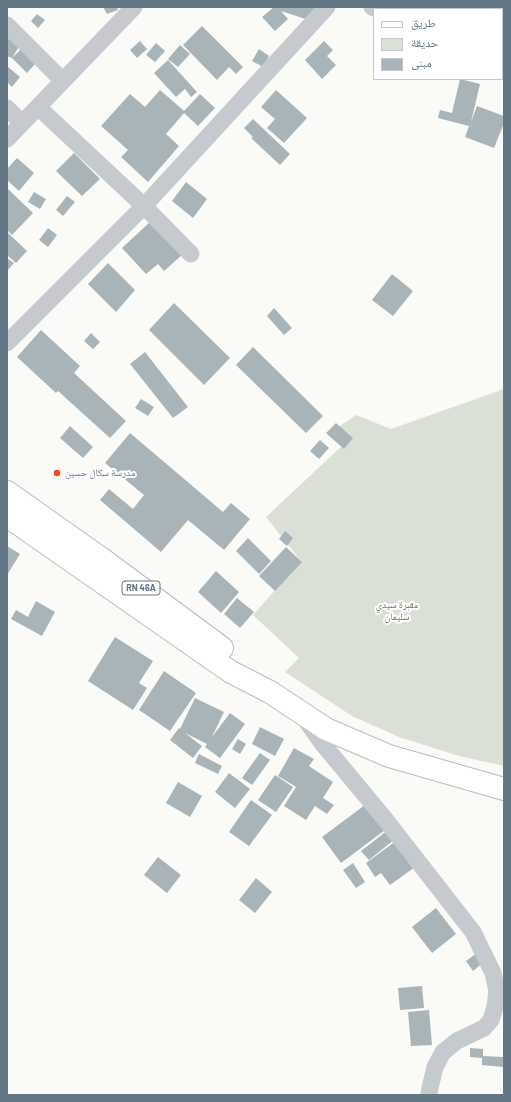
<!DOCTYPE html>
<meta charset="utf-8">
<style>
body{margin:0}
#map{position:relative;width:511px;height:1102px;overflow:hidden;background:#fafaf7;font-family:Barlow,"Noto Naskh Arabic",sans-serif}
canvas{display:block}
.frame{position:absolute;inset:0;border:8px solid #637884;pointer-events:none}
.legend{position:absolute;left:373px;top:8px;width:130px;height:72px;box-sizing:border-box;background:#fff;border:1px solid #c1c9ce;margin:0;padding:5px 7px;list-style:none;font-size:12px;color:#637884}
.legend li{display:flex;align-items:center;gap:8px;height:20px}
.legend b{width:20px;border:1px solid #c1c9ce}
</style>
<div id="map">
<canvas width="511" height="1102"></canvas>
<div class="frame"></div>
<ul class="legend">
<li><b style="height:5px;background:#fff"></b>طريق</li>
<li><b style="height:11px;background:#dae0d6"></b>حديقة</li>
<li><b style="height:11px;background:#a9b4b9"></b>مبنى</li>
</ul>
</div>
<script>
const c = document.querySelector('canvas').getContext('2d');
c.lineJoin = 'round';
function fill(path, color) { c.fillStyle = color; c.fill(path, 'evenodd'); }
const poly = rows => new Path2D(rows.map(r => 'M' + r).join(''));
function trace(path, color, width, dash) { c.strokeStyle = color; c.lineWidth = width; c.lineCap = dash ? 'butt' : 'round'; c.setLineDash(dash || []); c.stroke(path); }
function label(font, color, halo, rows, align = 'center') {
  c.font = font + ' Barlow,"Noto Naskh Arabic",sans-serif'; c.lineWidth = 4; c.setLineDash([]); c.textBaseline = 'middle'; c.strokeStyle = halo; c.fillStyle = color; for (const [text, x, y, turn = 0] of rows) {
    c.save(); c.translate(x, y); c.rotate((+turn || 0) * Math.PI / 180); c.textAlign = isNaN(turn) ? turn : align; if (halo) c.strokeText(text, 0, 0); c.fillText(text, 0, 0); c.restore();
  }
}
const green = poly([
 [504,389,504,766,459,756,399,737,352,716,285,672,299,658,253,615,301,561,266,517,344,444,331,432,356,415,391,429]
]);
const building = poly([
 [103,7,117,7,118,10,107,14],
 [274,7,316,7,312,21,281,11,288,19,275,31,262,17],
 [407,7,438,7,438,9,411,9],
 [476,7,504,7,504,33,502,37,502,9,475,9],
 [37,14,45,20,38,28,31,21],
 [202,26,243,67,236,74,229,67,217,80,183,45],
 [9,38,20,45,12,58,22,48,36,63,27,73,12,58,7,56,7,42],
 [140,41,147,49,137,58,130,50],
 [324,41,333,50,327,56,336,65,322,79,305,60],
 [156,43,165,51,155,62,146,55],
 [180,45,190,54,178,67,168,59],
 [259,49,269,56,263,67,252,61],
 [168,60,197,92,191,97,185,89,176,97,154,73],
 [7,66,20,77,12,87,7,82],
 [460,79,480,84,471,122,477,106,504,116,504,123,494,148,465,137,469,126,438,118,440,110,452,113],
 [160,90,184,111,200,94,215,108,198,126,184,113,166,134,179,146,148,182,121,157,128,150,101,126,130,94,145,107],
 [276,90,307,118,284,143,267,128,275,119,261,107],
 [253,119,290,154,280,165,251,138,253,137,244,128],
 [74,153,100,179,82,196,56,171],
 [17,158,34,173,19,191,7,180,7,169],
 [186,182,207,199,193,218,172,201],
 [7,188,33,213,12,235,7,230],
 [34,192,46,199,40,209,28,202],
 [67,196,75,202,63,216,56,210],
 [151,221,182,255,164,271,158,264,146,274,122,248],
 [48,228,57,235,48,247,39,240],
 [7,232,27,251,16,263,7,255],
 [7,258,14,263,7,271],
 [108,263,135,290,116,312,88,284],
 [392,274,413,291,393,316,372,300],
 [174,303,230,358,204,385,149,330],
 [274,308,292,328,284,335,267,316],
 [41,330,80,366,74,373,126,421,110,438,58,391,56,393,17,357],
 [91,333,100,342,93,349,84,341],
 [253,347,323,416,306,433,236,365],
 [145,352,188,407,173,418,130,364],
 [141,399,154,407,148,416,135,408],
 [336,423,353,438,344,449,326,433],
 [70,426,93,447,83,458,60,438],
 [130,433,223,512,231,503,250,519,224,550,188,520,161,552,100,500,109,489,133,509,144,495,105,463],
 [320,440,329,448,319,459,310,451],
 [285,531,293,538,287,546,279,539],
 [248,538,271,561,259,574,236,551],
 [7,546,20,554,7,575],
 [286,547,302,562,275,591,259,576],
 [216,571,239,592,221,613,198,592],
 [237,598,254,612,240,628,224,614],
 [36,601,55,612,42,636,11,619,16,610,28,617],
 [115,637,153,661,139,683,147,688,133,710,88,681],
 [164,671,196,693,170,731,139,710],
 [195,698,224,712,212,737,230,713,245,724,220,758,205,747,207,744,185,733,202,746,193,758,170,740,179,728,180,729],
 [260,727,284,739,275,756,252,744],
 [238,739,246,744,240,754,232,749],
 [294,748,314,759,309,766,333,782,323,798,334,805,327,814,315,806,306,820,284,806,296,787,278,776],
 [260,753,270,760,252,785,242,778],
 [199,754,222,766,218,774,195,763],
 [229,773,250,789,235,808,215,792],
 [275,775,293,787,276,812,258,800],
 [178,782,202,796,190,817,166,803],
 [251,800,272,815,249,846,229,832],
 [369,802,389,827,341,863,322,837],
 [388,830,395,839,369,860,361,851],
 [396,841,415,867,390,885,381,873,375,877,366,863],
 [158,857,181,875,167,893,144,875],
 [353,863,365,882,356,888,343,870],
 [256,878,272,892,255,913,239,900],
 [436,908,456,934,432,953,412,927],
 [477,953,484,962,473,971,466,961],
 [422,986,424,1008,400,1010,398,988],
 [429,1010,432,1045,411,1046,408,1012],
 [470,1048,483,1049,483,1056,504,1057,504,1067,482,1065,482,1058,470,1057]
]);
const minor = poly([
 [372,7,377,9],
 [7,25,63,81],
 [502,59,504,59],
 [38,107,144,206,191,254],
 [7,108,22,123],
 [7,139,134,7],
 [7,343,144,206,327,7],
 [305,719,322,743,385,819,473,932,493,973,497,991,495,1007,491,1020,484,1028,457,1041,443,1052,435,1067,430,1088,429,1095]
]);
const major = poly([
 [7,492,102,559,222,648],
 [7,516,231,672,270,692,326,729,389,756,504,789]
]);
const markers = [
 [57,473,4,"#ed4524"]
];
const shields = [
 [141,588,38]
];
const shieldNames = [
 ["RN 46A",141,588]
];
const poiNames = [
 ["مدرسة سكال حسين",65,473]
];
const parkNames = [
 ["مقبرة سيدي",397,605],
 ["سليمان",397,617]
];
fill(green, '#dae0d6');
fill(building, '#a9b4b9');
trace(major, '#b8bdc1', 24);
trace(minor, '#c4cacd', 17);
trace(major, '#fff', 22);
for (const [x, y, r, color] of markers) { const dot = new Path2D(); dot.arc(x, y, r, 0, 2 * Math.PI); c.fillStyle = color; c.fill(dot); trace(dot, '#fff', 1.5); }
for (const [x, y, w] of shields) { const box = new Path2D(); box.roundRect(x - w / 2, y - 7, w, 14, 3); c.fillStyle = '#fff'; c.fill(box); trace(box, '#637884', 1); }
label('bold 9px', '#637884', null, shieldNames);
label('10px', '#637884', '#fff', poiNames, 'left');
label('10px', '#687b62', '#fff', parkNames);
</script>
